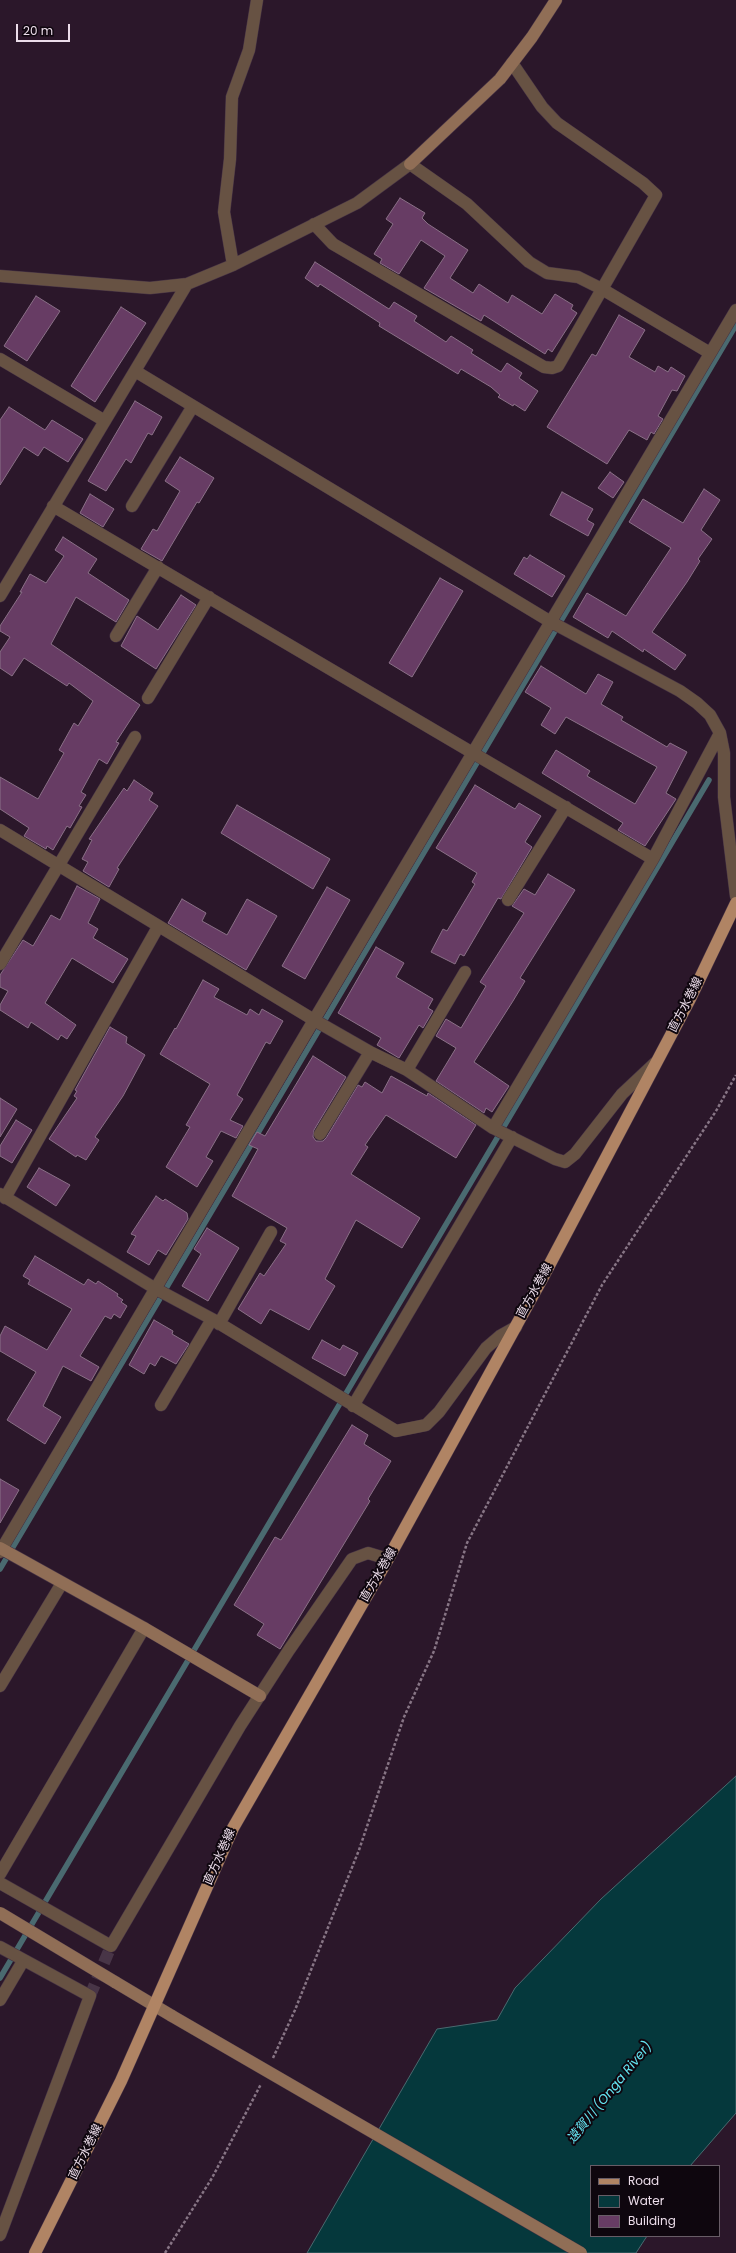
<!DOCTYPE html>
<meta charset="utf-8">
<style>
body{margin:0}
#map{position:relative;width:736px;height:2253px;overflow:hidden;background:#2b172a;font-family:Poppins,sans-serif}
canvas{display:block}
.legend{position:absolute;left:590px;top:2165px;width:130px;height:72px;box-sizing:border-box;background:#0e060e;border:1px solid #675c66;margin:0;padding:5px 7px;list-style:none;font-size:12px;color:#ecddea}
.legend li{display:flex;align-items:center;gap:8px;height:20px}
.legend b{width:20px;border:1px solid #675c66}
.scale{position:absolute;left:16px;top:24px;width:54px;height:18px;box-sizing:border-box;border:2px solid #ecddea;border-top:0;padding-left:5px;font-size:12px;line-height:14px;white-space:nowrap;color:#ecddea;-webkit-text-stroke:3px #0e060e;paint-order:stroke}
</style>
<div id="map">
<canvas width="736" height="2253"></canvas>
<ul class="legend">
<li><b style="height:5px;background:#b08464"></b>Road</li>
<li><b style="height:11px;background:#05383c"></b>Water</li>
<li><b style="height:11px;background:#673c64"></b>Building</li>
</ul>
<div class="scale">20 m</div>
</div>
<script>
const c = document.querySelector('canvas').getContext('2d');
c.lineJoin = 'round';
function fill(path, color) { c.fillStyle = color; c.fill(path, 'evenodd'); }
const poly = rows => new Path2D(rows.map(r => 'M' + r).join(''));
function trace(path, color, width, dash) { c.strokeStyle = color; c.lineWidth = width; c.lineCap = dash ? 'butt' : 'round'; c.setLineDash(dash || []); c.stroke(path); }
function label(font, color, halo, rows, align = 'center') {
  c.font = font + ' Poppins,"Noto Sans JP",sans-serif'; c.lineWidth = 4; c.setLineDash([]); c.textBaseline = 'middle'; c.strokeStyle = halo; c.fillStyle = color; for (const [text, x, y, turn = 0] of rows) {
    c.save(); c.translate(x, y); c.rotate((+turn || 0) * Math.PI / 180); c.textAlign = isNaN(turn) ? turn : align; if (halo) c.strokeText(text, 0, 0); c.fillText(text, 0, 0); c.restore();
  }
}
const water = poly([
 [736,1776,736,2113,690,2166,591,2166,591,2236,647,2236,636,2253,307,2253,437,2029,497,2020,515,1988,601,1899,736,1776]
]);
const stream = poly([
 [0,1569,736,325],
 [0,1978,709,780]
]);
const building = poly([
 [400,198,425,213,422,218,428,224,468,250,450,278,473,293,479,284,508,303,512,295,542,314,555,294,573,305,571,309,577,313,552,352,548,349,545,354,484,315,481,321,424,288,445,256,421,240,399,274,380,263,382,259,374,254,393,224,386,219,400,198],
 [315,262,389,309,394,302,417,316,414,321,446,342,451,336,473,350,471,353,501,372,507,363,522,373,519,378,538,391,525,411,514,404,513,406,498,397,500,395,491,387,461,369,458,374,379,326,380,323,320,284,318,287,305,278,315,262],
 [36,296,60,311,27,361,4,346,36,296],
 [121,307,146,323,95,402,71,386,121,307],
 [619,315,645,330,629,357,655,372,658,366,668,372,671,367,685,376,677,391,672,390,658,416,663,419,654,434,651,432,647,440,629,430,607,464,547,427,592,354,596,356,619,315],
 [135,401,162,417,152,435,148,433,131,463,126,459,106,491,88,481,135,401],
 [9,407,45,430,52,420,83,439,68,462,44,447,38,456,24,447,0,485,0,420,9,407],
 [180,457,214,478,199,503,197,502,162,561,141,549,153,529,157,531,180,491,165,481,180,457],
 [610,472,624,482,613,498,598,488,610,472],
 [704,489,720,500,701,530,712,539,698,559,700,561,687,582,652,632,686,655,675,670,644,649,643,652,612,631,608,638,573,617,587,593,626,616,671,548,629,522,643,499,683,523,704,489],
 [562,492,593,509,587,520,594,524,588,536,550,515,562,492],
 [90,494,114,509,103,527,80,513,90,494],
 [63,537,97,559,88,573,129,600,116,622,76,597,51,644,140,705,116,742,119,743,107,764,99,759,81,792,86,795,79,806,82,807,70,828,67,826,53,850,47,846,46,849,24,836,29,828,0,809,0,777,38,799,64,753,59,750,74,723,78,726,93,701,69,683,67,686,24,658,12,676,0,668,0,652,10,637,0,631,0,626,22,592,20,592,30,574,46,583,64,556,55,550,63,537],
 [530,555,565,576,552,597,514,574,524,557,527,559,530,555],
 [440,578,463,591,412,677,389,663,440,578],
 [181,595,196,605,156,669,121,646,137,616,158,630,181,595],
 [541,666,586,694,598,674,613,682,601,704,623,717,621,720,667,747,670,743,687,752,666,793,676,799,645,846,618,830,623,823,542,773,556,750,590,771,587,776,635,804,657,767,566,717,555,734,541,725,551,708,525,692,541,666],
 [134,780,153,793,149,800,158,806,117,868,119,869,109,887,83,871,88,862,82,859,92,840,89,839,124,788,127,791,134,780],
 [475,785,515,809,519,803,541,816,525,842,532,847,501,899,498,898,464,956,460,954,455,964,431,952,443,929,447,931,475,884,472,882,477,873,436,848,475,785],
 [237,805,330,859,313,889,221,833,237,805],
 [548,874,575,890,520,978,525,981,513,1001,474,1062,509,1086,492,1112,486,1108,484,1113,436,1081,456,1048,436,1036,446,1019,461,1028,486,986,480,982,524,913,512,906,524,889,535,895,548,874],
 [77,886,100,899,88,923,98,929,93,938,128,959,113,983,72,958,45,1003,76,1025,67,1039,61,1035,58,1040,31,1022,28,1028,0,1010,0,1005,8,991,0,987,0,975,23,940,33,946,51,915,60,920,77,886],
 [327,887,350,900,305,979,282,966,327,887],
 [182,899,206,913,202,921,227,935,247,899,277,916,246,970,168,923,182,899],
 [376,947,404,963,396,977,433,999,428,1008,433,1011,423,1028,419,1025,399,1058,377,1045,381,1038,338,1013,376,947],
 [203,980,219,989,214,997,247,1015,250,1009,259,1015,262,1009,283,1021,270,1044,266,1042,237,1095,243,1099,230,1120,243,1126,236,1138,221,1131,206,1157,213,1161,197,1187,166,1167,190,1127,186,1125,210,1084,160,1054,175,1028,176,1029,203,980],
 [110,1027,127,1037,126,1043,145,1055,123,1096,95,1137,99,1140,86,1160,77,1155,76,1157,49,1139,77,1098,74,1096,77,1091,75,1090,110,1027],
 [313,1056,346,1077,314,1130,313,1137,316,1141,323,1141,326,1138,358,1085,362,1087,365,1082,382,1093,391,1076,427,1096,428,1093,476,1125,456,1158,386,1115,365,1145,368,1147,351,1174,420,1218,402,1248,356,1220,325,1279,335,1286,309,1330,270,1309,261,1324,238,1309,260,1273,264,1276,286,1244,280,1241,287,1228,232,1196,258,1149,249,1145,257,1132,265,1136,313,1056],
 [0,1098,17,1109,0,1137,0,1098],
 [16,1120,32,1130,12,1163,0,1156,0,1146,16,1120],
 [39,1168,70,1185,56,1206,27,1187,39,1168],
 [156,1196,163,1201,165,1199,187,1213,188,1219,166,1255,158,1250,149,1265,127,1252,136,1236,131,1234,156,1196],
 [207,1228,239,1248,208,1301,182,1286,201,1254,194,1249,207,1228],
 [35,1256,84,1285,88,1279,96,1284,98,1281,118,1294,117,1296,123,1300,121,1302,127,1306,120,1318,114,1314,111,1319,105,1316,80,1356,99,1367,91,1381,63,1366,43,1406,61,1417,45,1444,7,1420,36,1372,0,1351,0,1336,5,1326,47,1350,72,1309,28,1284,30,1280,23,1276,35,1256],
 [154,1320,173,1331,172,1334,189,1344,176,1364,161,1356,155,1366,150,1363,144,1374,129,1365,154,1320],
 [322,1340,340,1350,343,1345,358,1353,345,1376,312,1358,322,1340],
 [352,1425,368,1435,364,1444,391,1461,368,1499,370,1501,280,1649,257,1635,264,1624,234,1605,275,1537,281,1540,352,1425],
 [0,1479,19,1490,0,1523,0,1479]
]);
const streetTunnel = poly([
 [90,1996,111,1946]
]);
const path = poly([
 [273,2058,295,2010,359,1850,404,1717,434,1651,467,1543,602,1285,716,1111,736,1075],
 [165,2253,212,2178,261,2084]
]);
const street = poly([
 [314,224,333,244,544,367,552,368,558,366,656,195,643,183,557,123,542,107,512,63],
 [233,265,224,212,230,159,232,97,249,50,257,0],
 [0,276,150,288,187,284,233,265,357,203,410,164,467,204,529,262,547,273,578,277,602,289,710,353],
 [0,359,105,421],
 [135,371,551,622,680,691,697,703,710,715,720,733,724,753,724,797,736,896],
 [53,506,653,859],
 [132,506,193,406],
 [0,596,187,284],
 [116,636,158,567],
 [148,698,209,597],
 [0,830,314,1020,370,1052,407,1070,493,1128,555,1159,565,1162,575,1154,622,1094,655,1063],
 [508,900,566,807],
 [0,964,135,737],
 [407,1070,465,972],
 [493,1128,653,859,720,733],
 [320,1134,370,1052],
 [0,1194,156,1289,212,1319,396,1431,426,1425,439,1412,486,1348,500,1336,516,1327],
 [5,1198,158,927],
 [219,1324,271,1232],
 [161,1405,212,1319],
 [353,1406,512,1137],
 [0,1552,314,1020,736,310],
 [0,1686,62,1583],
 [0,1874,144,1628],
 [0,1883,111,1946,240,1726,289,1650,352,1559,368,1553,388,1559],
 [0,1947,90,1996,0,2235],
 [0,2000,23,1961]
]);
const secondary = poly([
 [410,164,500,79,532,37,556,0],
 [0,1548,144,1628,260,1696],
 [115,1982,172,2016]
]);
const primary = poly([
 [35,2253,121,2081,233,1828,388,1559,544,1275,690,999,736,903]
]);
const secondaryBridge = poly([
 [0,1913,115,1982],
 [172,2016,581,2253]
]);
const streetNames = [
 ["直方水巻線",686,1005,-63],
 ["直方水巻線",535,1291,-61],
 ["直方水巻線",379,1575,-60],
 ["直方水巻線",220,1857,-66],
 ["直方水巻線",86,2152,-64]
];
const waterNames = [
 ["遠賀川 (Onga River)",610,2093,-51]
];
fill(water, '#05383c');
trace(water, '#4a6a70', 1);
trace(stream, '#4a6a70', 5.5);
fill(building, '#673c64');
trace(building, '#8a7087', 1);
trace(streetTunnel, '#483547', 12, [12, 6]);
trace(street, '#463345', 13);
trace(secondary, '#463345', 13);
trace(primary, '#463345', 13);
trace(path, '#877585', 2.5, [3, 2]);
trace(street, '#675243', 12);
trace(secondary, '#906e56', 12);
trace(primary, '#b08464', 12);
trace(secondaryBridge, '#463345', 13, []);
trace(secondaryBridge, '#906e56', 12);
label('12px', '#ecddea', '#0e060e', streetNames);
label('italic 13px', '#64e4f1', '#0e060e', waterNames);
</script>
